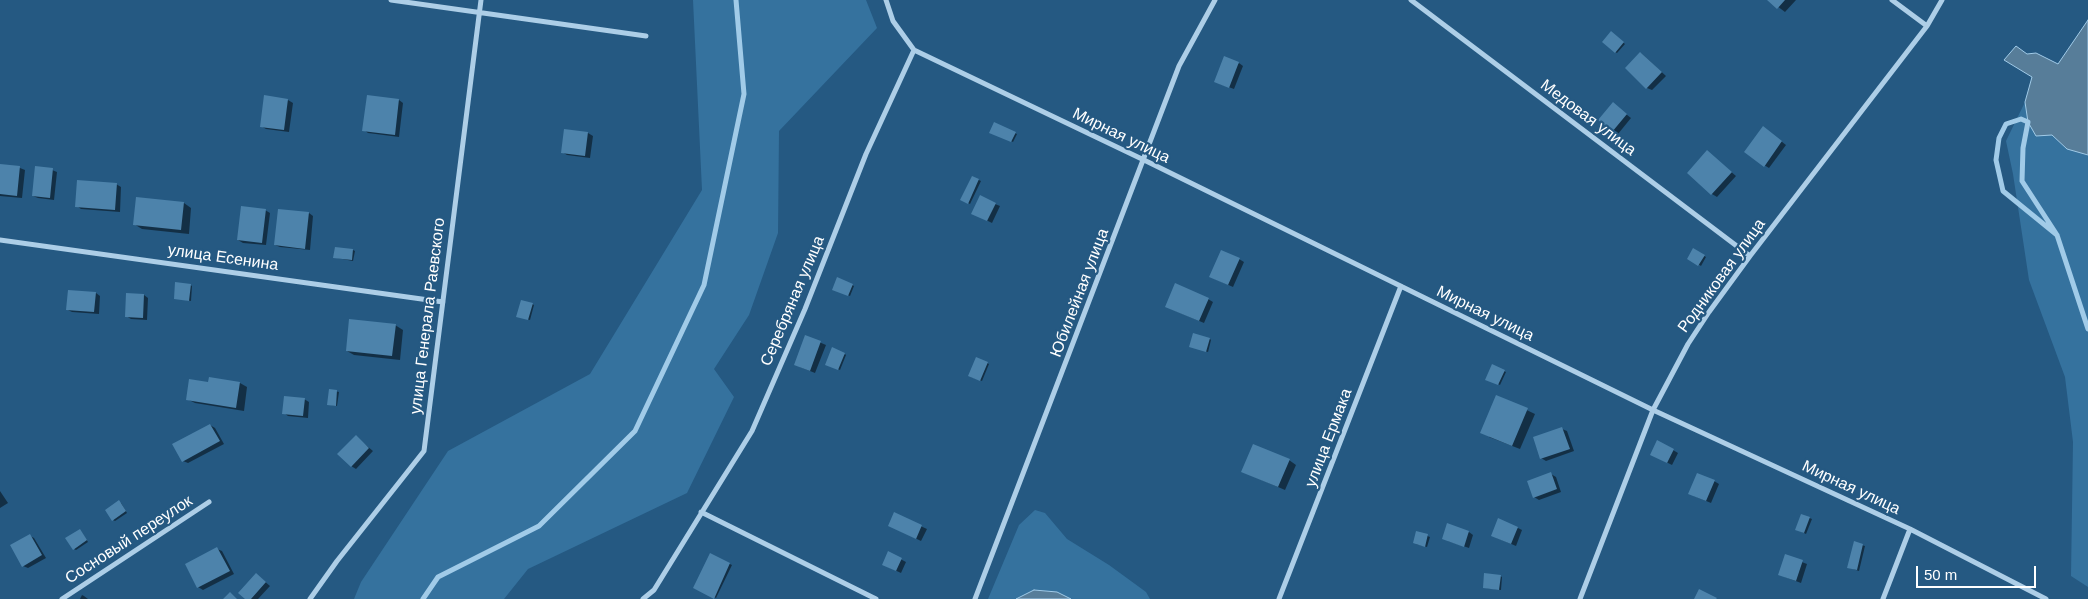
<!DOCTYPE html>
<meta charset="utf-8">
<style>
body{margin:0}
#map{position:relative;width:2088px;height:599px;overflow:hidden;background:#255982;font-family:Arial,sans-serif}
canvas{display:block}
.scale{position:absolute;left:1916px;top:566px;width:120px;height:22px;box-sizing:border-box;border:2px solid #fff;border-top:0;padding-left:6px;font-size:15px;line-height:18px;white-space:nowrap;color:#fff;-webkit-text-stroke:4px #255982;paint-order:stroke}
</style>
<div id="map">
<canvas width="2088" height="599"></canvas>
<div class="scale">50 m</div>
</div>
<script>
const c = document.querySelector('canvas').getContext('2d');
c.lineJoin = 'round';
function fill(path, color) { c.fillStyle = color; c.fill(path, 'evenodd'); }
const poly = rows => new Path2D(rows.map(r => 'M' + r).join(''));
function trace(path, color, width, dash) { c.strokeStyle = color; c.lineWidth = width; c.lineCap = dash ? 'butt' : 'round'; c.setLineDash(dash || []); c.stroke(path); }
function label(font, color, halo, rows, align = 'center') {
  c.font = font + ' Arial,sans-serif'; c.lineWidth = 4.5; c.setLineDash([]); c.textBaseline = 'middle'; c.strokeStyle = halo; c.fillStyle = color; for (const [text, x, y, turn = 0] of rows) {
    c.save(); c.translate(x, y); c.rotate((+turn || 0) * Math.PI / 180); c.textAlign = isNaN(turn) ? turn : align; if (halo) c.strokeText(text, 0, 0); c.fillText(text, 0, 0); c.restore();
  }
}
const green = poly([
 [693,0,866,0,877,28,779,131,778,233,749,315,714,369,734,397,687,493,528,569,504,599,354,599,361,582,448,451,590,374,702,190],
 [2025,102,2028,122,2052,135,2067,149,2088,155,2088,587,2071,576,2073,442,2065,377,2029,280,2013,174,2006,141],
 [1035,510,1045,513,1067,539,1109,565,1146,592,1150,599,1071,599,1057,592,1034,590,1016,599,988,599,1019,525]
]);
const water = poly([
 [2088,20,2088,155,2067,149,2052,135,2036,136,2028,122,2025,102,2032,77,2004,60,2016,46,2027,54,2036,53,2058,64,2088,20],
 [1034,590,1057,592,1071,599,1016,599,1034,590]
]);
const shadow = poly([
 [1769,0,1796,0,1785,12],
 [1613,34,1625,44,1617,53,1615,52],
 [1641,53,1666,76,1652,90,1647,88],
 [1239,63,1243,66,1234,89,1220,84],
 [288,100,293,103,289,132,266,129,261,126],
 [399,100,403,103,399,137,368,133,364,130],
 [1613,104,1631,118,1618,134,1600,120],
 [994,124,1017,134,1013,142,991,132],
 [565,130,588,133,593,136,590,158,567,155,562,152],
 [1768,131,1786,145,1769,168,1764,165],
 [1708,152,1736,176,1717,197,1712,194],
 [0,165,20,168,25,170,22,198,0,196],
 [52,170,57,172,54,200,38,198,33,196],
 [972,177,981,181,970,204,962,200],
 [116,184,121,187,120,212,81,209,77,206],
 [137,198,184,203,191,208,189,234,142,229,134,224],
 [995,204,1000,206,992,223,978,216],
 [265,210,270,213,266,245,243,243,238,240],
 [309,213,313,216,310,250,280,247,275,245],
 [353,250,355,251,353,261,337,258],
 [1694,250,1706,257,1701,266,1689,258],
 [1239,259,1244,262,1233,287,1215,279],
 [190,285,192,286,191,301,175,298],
 [852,285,854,286,850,296,835,290],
 [96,293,100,296,99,314,72,312,68,310],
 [144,295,148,298,147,320,131,319,126,316],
 [1208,299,1213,302,1204,323,1171,309],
 [532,304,534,305,530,320,519,317],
 [395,325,403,330,400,360,354,355,347,351],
 [805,336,826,345,815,373,800,367],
 [1210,339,1211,340,1208,352,1192,347],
 [845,354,846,355,840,370,829,365],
 [977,358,989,364,982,381,971,377],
 [1493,366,1506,372,1500,385,1487,379],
 [210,378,240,383,247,387,244,411,195,403,187,399,209,384],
 [330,390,339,392,337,406,331,405],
 [1497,396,1535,414,1520,449,1489,437],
 [304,399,309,402,308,418,288,416,284,413],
 [210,425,215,428,224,444,188,463,183,461],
 [1562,429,1567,431,1574,451,1546,461,1541,458],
 [356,437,373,451,356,469,351,466],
 [1673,450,1678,453,1672,465,1656,457],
 [1289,460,1296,465,1285,490,1250,475],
 [1551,474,1556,477,1561,492,1539,500,1534,497],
 [1714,481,1719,484,1711,503,1694,496],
 [0,491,8,503,0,508],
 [121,503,127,513,115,521,113,520],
 [894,514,927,529,921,541,894,528],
 [1802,515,1812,519,1806,534,1796,529],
 [1518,528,1522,530,1516,546,1497,538],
 [80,530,88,542,76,550,74,549],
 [1417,532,1430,537,1427,547,1416,544],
 [1469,532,1473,535,1469,548,1448,541],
 [30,536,34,538,46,558,28,568,23,566],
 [1854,543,1865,546,1859,571,1850,568],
 [217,549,222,551,234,574,203,590,198,587],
 [889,553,906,562,901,573,888,567],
 [710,555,732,565,716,598,694,588],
 [1786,556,1807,564,1801,583,1785,577],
 [256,574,270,586,258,599,247,599],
 [1500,576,1502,577,1501,590,1486,588],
 [82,595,84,596,88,599,80,599]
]);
const stream = poly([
 [2057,235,2003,191,1996,160,1999,138,2006,124,2021,119,2028,122,2023,148,2022,181,2057,235,2088,329],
 [423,599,438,577,539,526,635,431,704,285,744,94,736,0]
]);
const building = poly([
 [1767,0,1785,0,1777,9],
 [1611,31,1624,42,1615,53,1602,42],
 [1640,52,1662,72,1646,89,1625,68],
 [1224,56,1239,62,1229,88,1214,82],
 [264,95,288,99,284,130,260,127],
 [367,95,399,99,395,135,362,131],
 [1613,102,1627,114,1612,132,1598,120],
 [994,122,1016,132,1011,142,989,133],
 [1763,126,1782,141,1764,167,1744,152],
 [564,129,588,132,585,156,561,153],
 [1707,150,1732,172,1711,195,1687,173],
 [0,164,20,166,17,196,0,194],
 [35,166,53,168,50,198,32,196],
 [972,176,979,179,968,204,960,200],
 [77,180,117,183,115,210,75,207],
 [980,195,996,203,987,221,971,214],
 [136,197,184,202,181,230,133,225],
 [241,206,266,209,262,243,237,240],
 [278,209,309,212,305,249,274,245],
 [335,247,353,249,352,260,333,258],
 [1693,248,1705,255,1698,266,1687,259],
 [1221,250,1240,258,1228,285,1209,277],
 [837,277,853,284,848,296,832,290],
 [175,282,191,284,189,301,174,299],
 [1175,283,1209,298,1199,321,1165,307],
 [68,290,96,292,94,312,66,310],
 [126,293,144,294,143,318,125,317],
 [521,300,533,303,528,320,516,317],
 [349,319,396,324,392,356,346,351],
 [1193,333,1210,338,1206,352,1189,347],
 [805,335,821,341,810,371,794,365],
 [832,347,845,353,838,370,825,365],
 [976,357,988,362,980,381,968,376],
 [1492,364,1505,370,1498,385,1485,380],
 [209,377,240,382,236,408,186,400,189,379,208,382],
 [329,389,337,390,336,406,327,405],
 [1496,395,1528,408,1512,446,1480,433],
 [284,396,305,398,303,416,282,414],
 [210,424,220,441,182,462,172,444],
 [1562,427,1570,449,1540,459,1533,437],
 [356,435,369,448,351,467,337,454],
 [1657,440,1674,449,1667,463,1650,455],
 [1253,444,1290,459,1278,487,1241,472],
 [1551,472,1557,489,1533,498,1527,481],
 [1697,473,1715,480,1706,501,1688,494],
 [119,500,126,511,112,521,105,510],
 [894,512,922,525,916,539,888,526],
 [1801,514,1810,517,1804,533,1795,530],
 [1498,518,1518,527,1511,544,1491,536],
 [1447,523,1469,531,1464,547,1442,539],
 [80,529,87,540,73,550,65,538],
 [1416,531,1428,534,1425,547,1413,543],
 [30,534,42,555,22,567,10,545],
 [1854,541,1863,544,1857,570,1847,568],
 [217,547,230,571,197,588,185,564],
 [888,551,902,558,896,571,882,565],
 [710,553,730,563,714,599,693,588],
 [1785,554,1803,560,1796,581,1778,575],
 [256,573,266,582,251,599,245,599,238,593],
 [1484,573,1501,575,1499,590,1483,588],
 [1699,589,1717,598,1716,599,1694,599],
 [230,592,237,599,223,599]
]);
const street = poly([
 [391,0,646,36],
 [1411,0,1750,256],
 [1892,0,1927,26],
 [914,50,1144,160,1653,410,1910,529,2046,599],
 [0,240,443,302],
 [701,512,876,599],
 [62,599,209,502],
 [310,599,337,561,424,451,481,0],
 [643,599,654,590,752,431,805,309,866,154,914,50,893,21,886,0],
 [975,599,1179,66,1215,0],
 [1279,599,1401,286],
 [1580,599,1653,410,1688,344,1709,312,1750,256,1927,26,1942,0],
 [1883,599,1910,529]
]);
const streetNames = [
 ["Медовая улица",1588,118,37],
 ["Мирная улица",1121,136,26],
 ["улица Есенина",223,258,8],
 ["Родниковая улица",1722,276,-54],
 ["Юбилейная улица",1080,293,-69],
 ["Серебряная улица",793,301,-67],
 ["Мирная улица",1485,314,26],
 ["улица Генерала Раевского",428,316,-83],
 ["улица Ермака",1329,438,-69],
 ["Мирная улица",1851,488,25],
 ["Сосновый переулок",129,540,-33]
];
fill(green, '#35729e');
fill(water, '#577d99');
trace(water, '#a1cbe8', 1);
fill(shadow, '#0007');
trace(stream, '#a1cbe8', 5);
fill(building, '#4d83ab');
trace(street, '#adcee7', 5);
label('16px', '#fff', '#255982', streetNames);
</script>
